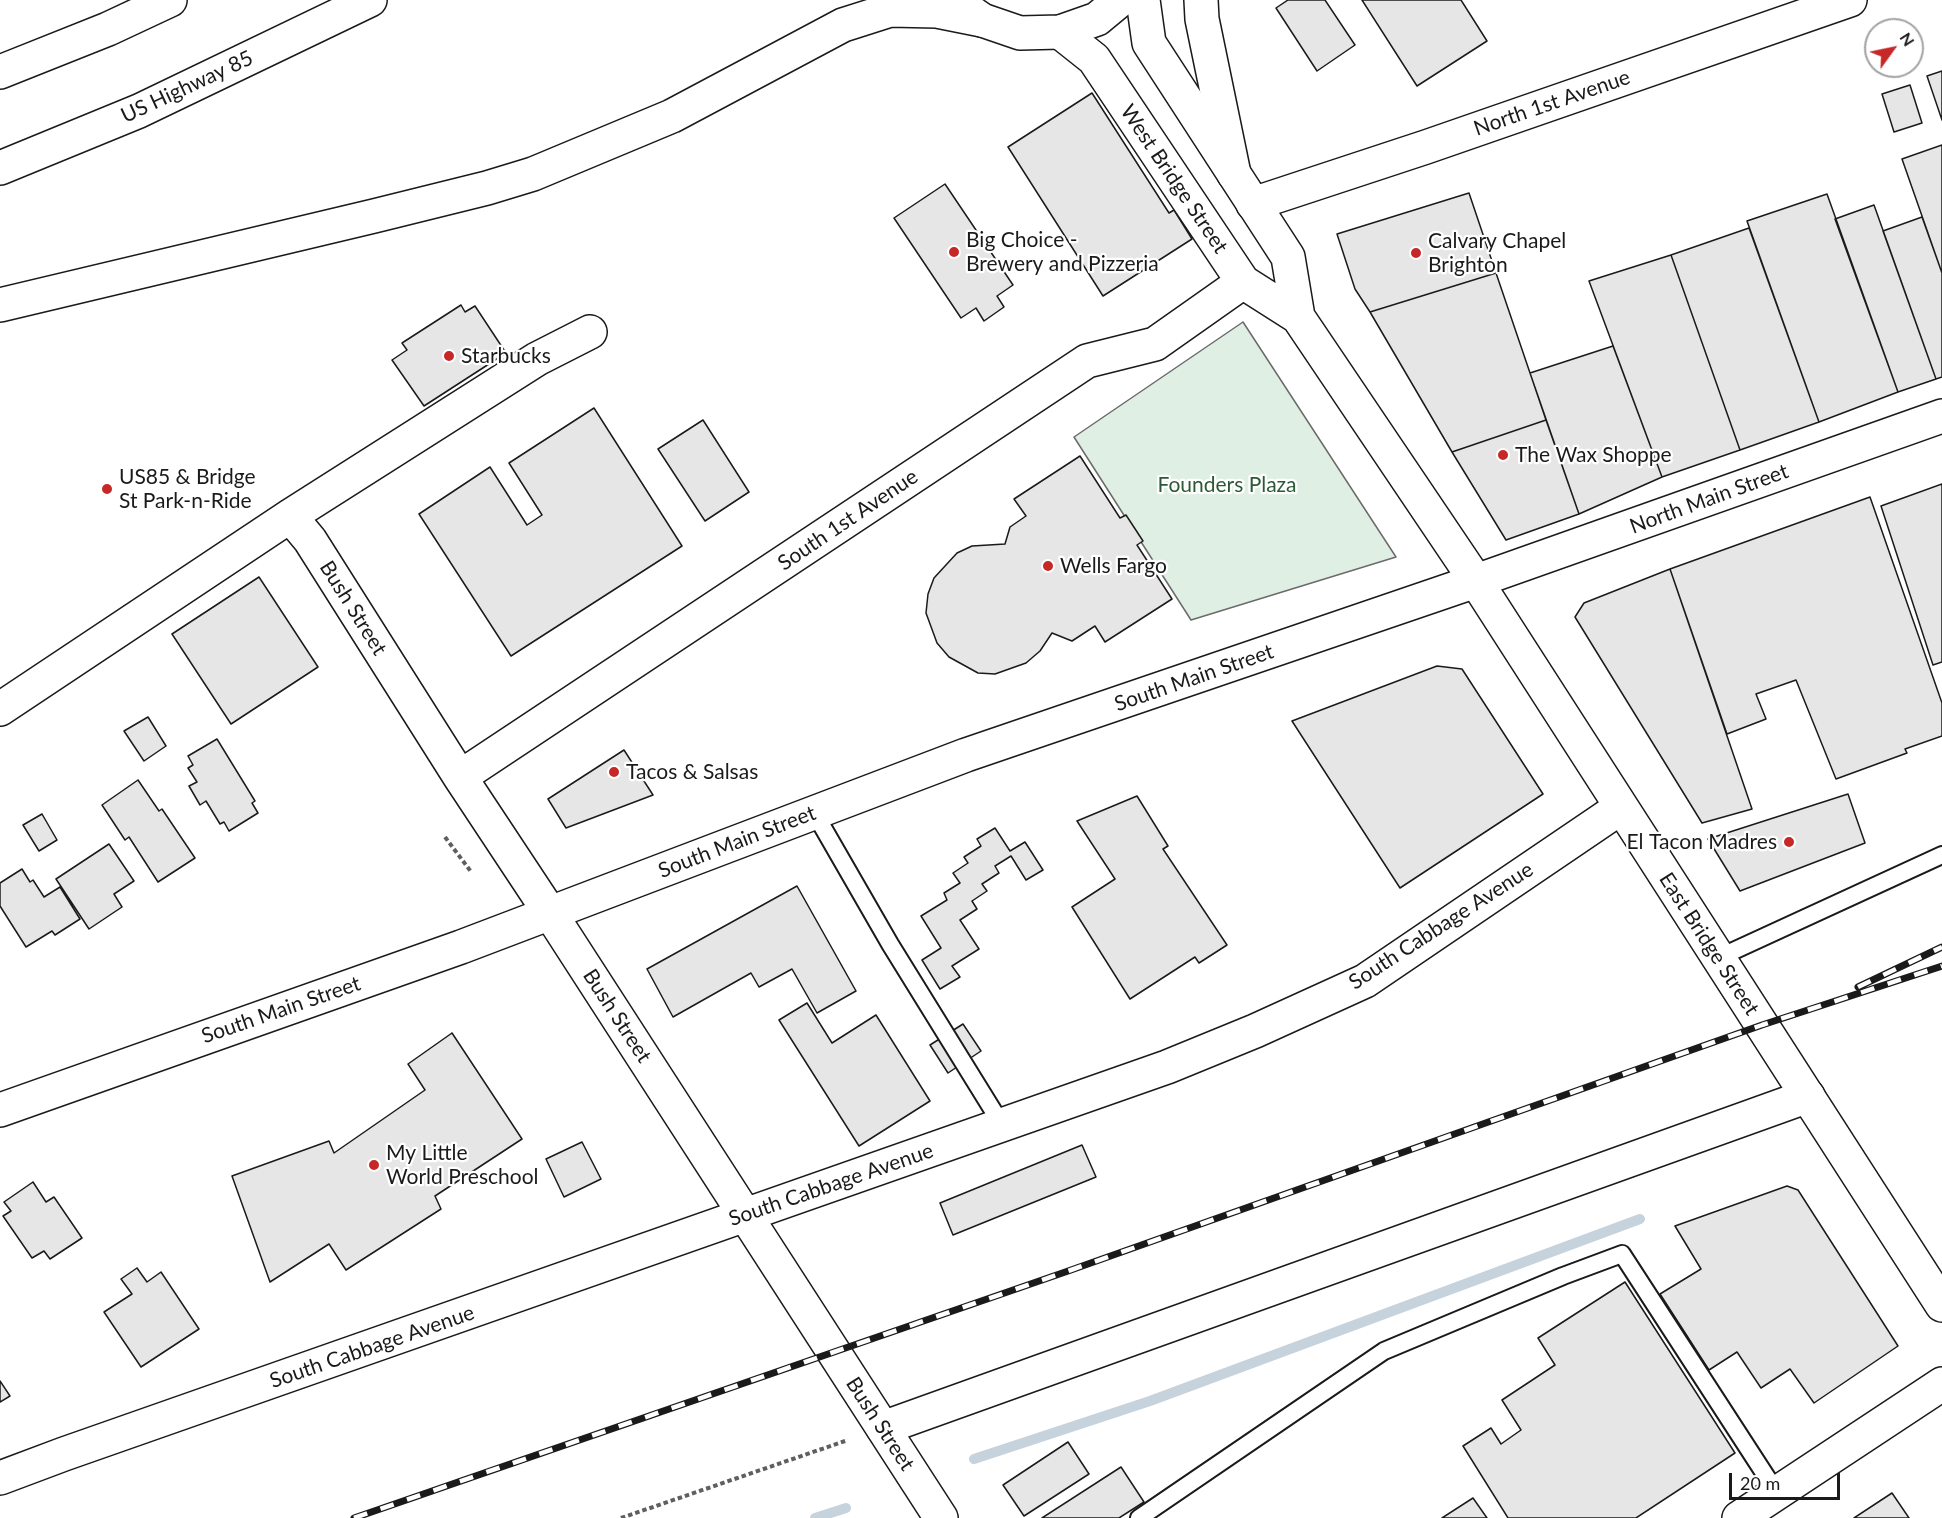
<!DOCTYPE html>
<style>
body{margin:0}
#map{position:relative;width:1942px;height:1518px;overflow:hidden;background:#fff;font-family:Lato,sans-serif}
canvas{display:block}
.north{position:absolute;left:1864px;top:18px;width:60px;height:60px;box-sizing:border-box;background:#fff;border:2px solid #a3a3a3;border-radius:50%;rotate:57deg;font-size:16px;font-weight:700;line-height:24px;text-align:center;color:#1a1a1a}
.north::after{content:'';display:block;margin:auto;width:21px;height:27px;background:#c62828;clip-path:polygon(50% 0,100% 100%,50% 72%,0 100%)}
.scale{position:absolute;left:1729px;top:1473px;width:111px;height:27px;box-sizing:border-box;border:3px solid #1a1a1a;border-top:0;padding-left:8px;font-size:18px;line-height:21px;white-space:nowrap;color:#1a1a1a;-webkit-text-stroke:4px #fff;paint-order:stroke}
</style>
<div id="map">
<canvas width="1942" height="1518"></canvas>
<div class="north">N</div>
<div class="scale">20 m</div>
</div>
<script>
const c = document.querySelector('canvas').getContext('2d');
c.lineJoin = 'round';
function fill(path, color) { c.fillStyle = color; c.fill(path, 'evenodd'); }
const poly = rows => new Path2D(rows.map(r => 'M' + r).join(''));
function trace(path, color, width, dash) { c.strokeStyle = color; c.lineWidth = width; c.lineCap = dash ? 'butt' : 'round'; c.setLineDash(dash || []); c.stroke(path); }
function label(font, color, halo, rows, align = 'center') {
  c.font = font + ' Lato,sans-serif'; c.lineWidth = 4.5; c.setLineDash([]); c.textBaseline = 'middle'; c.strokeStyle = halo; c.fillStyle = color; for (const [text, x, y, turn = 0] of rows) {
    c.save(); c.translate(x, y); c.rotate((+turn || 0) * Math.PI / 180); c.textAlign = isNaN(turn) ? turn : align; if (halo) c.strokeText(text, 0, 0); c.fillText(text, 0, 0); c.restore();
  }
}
const green = poly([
 [1243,322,1396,557,1191,620,1074,437,1243,322]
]);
const stream = poly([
 [974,1459,1150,1401,1640,1219],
 [815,1518,846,1508]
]);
const building = poly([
 [1288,0,1325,0,1355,45,1317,71,1276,8,1288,0],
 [1362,0,1461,0,1487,41,1417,86,1362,0],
 [1942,71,1942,120,1927,76,1942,71],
 [1910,85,1922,123,1894,132,1882,94,1910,85],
 [1092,93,1169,213,1174,210,1192,239,1103,296,1008,147,1092,93],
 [1942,145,1942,273,1902,159,1942,145],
 [945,184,1013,285,997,296,1004,307,984,321,976,308,961,318,894,218,945,184],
 [1469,193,1496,273,1370,312,1355,289,1337,234,1469,193],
 [1827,194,1898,392,1819,422,1747,221,1827,194],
 [1874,205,1936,379,1898,392,1835,219,1874,205],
 [1922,217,1942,273,1942,377,1936,379,1883,231,1922,217],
 [1749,228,1819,422,1740,450,1671,255,1749,228],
 [1671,255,1740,450,1662,477,1589,281,1671,255],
 [1496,273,1546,420,1452,452,1370,312,1496,273],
 [461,305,465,312,475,306,506,353,424,406,392,360,407,350,402,343,461,305],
 [1613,346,1662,477,1579,514,1530,373,1613,346],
 [594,408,682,546,511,656,419,514,490,467,527,525,542,515,509,463,594,408],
 [703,420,749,492,705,521,658,449,703,420],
 [1546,420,1579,514,1506,540,1452,452,1546,420],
 [1080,456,1120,518,1126,515,1143,541,1137,545,1172,599,1105,642,1095,626,1072,641,1052,633,1040,651,1026,663,995,674,978,673,949,657,937,643,926,613,928,594,934,578,957,553,972,546,1005,544,1010,527,1026,516,1014,499,1080,456],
 [1942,484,1942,662,1933,665,1881,506,1942,484],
 [1870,497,1942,703,1942,736,1905,749,1907,753,1836,779,1796,680,1756,694,1766,719,1727,734,1670,569,1870,497],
 [1670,569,1752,809,1702,823,1575,617,1584,603,1670,569],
 [259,577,318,667,231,724,172,634,259,577],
 [1437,666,1462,669,1543,794,1400,888,1292,721,1437,666],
 [148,717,166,746,144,761,124,731,148,717],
 [217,739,255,801,252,803,258,813,229,831,224,822,220,824,206,801,200,805,189,786,197,782,188,768,193,765,188,756,217,739],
 [624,750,653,795,566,828,548,799,624,750],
 [138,780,159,811,162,809,195,858,158,882,129,837,125,840,102,805,138,780],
 [1848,794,1865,843,1740,891,1708,839,1848,794],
 [1137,796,1168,846,1163,849,1227,945,1199,963,1195,957,1130,999,1072,907,1115,879,1077,821,1137,796],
 [42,814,57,840,39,851,23,825,42,814],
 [995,828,1010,851,1025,842,1043,870,1026,880,1011,856,995,866,999,873,982,884,987,891,972,901,977,909,960,920,979,949,952,966,960,977,940,989,922,960,941,948,921,916,947,900,944,893,960,883,953,873,968,863,964,857,981,846,977,839,995,828],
 [109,844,134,881,114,894,122,907,89,929,56,879,109,844],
 [22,869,30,882,33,880,44,897,60,887,80,919,55,935,52,931,26,947,0,906,0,883,22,869],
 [797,886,856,991,817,1013,792,969,759,987,751,973,673,1017,647,969,797,886],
 [807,1003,832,1043,876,1015,930,1101,859,1146,779,1020,807,1003],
 [963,1024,981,1051,948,1073,930,1045,963,1024],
 [452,1033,522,1139,435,1196,441,1209,346,1270,329,1244,270,1282,232,1176,329,1141,334,1153,425,1090,408,1064,452,1033],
 [582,1142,601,1179,564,1197,546,1159,582,1142],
 [1082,1145,1096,1177,953,1235,940,1203,1082,1145],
 [33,1182,46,1202,54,1197,82,1238,50,1259,44,1251,32,1258,3,1216,11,1211,4,1202,33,1182],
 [1787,1186,1798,1190,1898,1346,1814,1403,1790,1369,1761,1388,1737,1352,1709,1370,1660,1294,1701,1269,1675,1226,1787,1186],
 [137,1268,147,1282,161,1272,199,1329,141,1367,104,1312,132,1294,121,1279,137,1268],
 [1625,1282,1735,1453,1636,1518,1508,1518,1463,1446,1491,1428,1501,1444,1521,1430,1502,1400,1555,1365,1538,1338,1625,1282],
 [0,1381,10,1396,0,1402,0,1381],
 [1068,1442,1089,1474,1024,1516,1003,1485,1068,1442],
 [1121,1467,1144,1502,1119,1518,1042,1518,1121,1467],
 [1892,1493,1909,1518,1854,1518,1892,1493],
 [1473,1498,1487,1518,1442,1518,1473,1498]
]);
const path = poly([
 [445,837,472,873],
 [621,1518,848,1440]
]);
const service = poly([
 [814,812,890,944,1002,1125],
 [1718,958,1942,855],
 [1139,1518,1384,1351,1563,1276,1622,1254,1777,1493]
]);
const minor = poly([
 [1253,204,1426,147,1850,0],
 [290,516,310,540,460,777,550,913],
 [0,709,290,516,537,359,590,332],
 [460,777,1087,361,1155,344,1243,282],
 [883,1428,1808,1096],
 [0,1478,64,1454,1167,1067,1255,1031,1365,981,1620,808],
 [1739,1518,1942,1384]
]);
const tertiary = poly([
 [550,913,941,1518],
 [0,1110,461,947,966,755,1476,581,1942,416]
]);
const secondary = poly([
 [1143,0,1149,43,1288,257,1298,317],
 [1060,32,1094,59,1243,282,1298,317,1476,581,1942,1305]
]);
const primary = poly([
 [958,3,982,20,1020,33,1060,32,1097,19,1120,0]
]);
const trunk = poly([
 [1201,0,1202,19,1234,174],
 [0,72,108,29,170,0],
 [0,168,139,111,370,0],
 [0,305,374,216,487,188,533,174,672,116,843,25,890,10,937,11,982,20]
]);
const rail = poly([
 [1858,987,1942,947],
 [354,1518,1071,1270,1762,1025,1942,966]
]);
const markers = [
 [954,252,6,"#c62828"],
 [1416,253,6,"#c62828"],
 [449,356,6,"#c62828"],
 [1503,455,6,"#c62828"],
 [107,489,6,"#c62828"],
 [1048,566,6,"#c62828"],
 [614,772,6,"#c62828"],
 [1789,842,6,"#c62828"],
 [374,1165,6,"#c62828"]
];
const streetNames = [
 ["US Highway 85",187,87,-25],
 ["North 1st Avenue",1552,103,-19],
 ["West Bridge Street",1174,179,56],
 ["North Main Street",1709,499,-20],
 ["South 1st Avenue",848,520,-34],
 ["Bush Street",353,608,58],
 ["South Main Street",1194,678,-19],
 ["South Main Street",737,842,-21],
 ["South Cabbage Avenue",1441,926,-33],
 ["East Bridge Street",1709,944,57],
 ["South Main Street",281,1010,-19],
 ["Bush Street",617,1016,57],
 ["South Cabbage Avenue",831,1185,-19],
 ["South Cabbage Avenue",372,1347,-19],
 ["Bush Street",880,1424,57]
];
const poiNames = [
 ["Big Choice -",966,240],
 ["Brewery and Pizzeria",966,264],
 ["Calvary Chapel",1428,241],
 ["Brighton",1428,265],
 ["Starbucks",461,356],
 ["The Wax Shoppe",1515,455],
 ["US85 & Bridge",119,477],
 ["St Park-n-Ride",119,501],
 ["Wells Fargo",1060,566],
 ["Tacos & Salsas",626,772],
 ["El Tacon Madres",1777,842,"right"],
 ["My Little",386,1153],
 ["World Preschool",386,1177]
];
const parkNames = [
 ["Founders Plaza",1227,485]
];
fill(green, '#e0efe3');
trace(green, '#6a6a6a', 1.5);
trace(stream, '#c6d2dc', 10);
fill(building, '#e6e6e6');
trace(building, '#1a1a1a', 1.5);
trace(service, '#1a1a1a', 20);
trace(minor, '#1a1a1a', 36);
trace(tertiary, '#1a1a1a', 36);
trace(secondary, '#1a1a1a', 36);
trace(primary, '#1a1a1a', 36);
trace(trunk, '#1a1a1a', 36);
trace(path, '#5f5f5f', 4, [4.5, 3]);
trace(service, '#fff', 16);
trace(minor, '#fff', 33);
trace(tertiary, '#fff', 33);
trace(secondary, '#fff', 33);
trace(primary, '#fff', 33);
trace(trunk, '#fff', 33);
trace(rail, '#1a1a1a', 7);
trace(rail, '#fff', 4.5, [14]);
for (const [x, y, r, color] of markers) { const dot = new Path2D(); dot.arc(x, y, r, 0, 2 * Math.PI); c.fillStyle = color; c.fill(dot); trace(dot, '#fff', 2); }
label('21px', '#1a1a1a', '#fff', streetNames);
label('21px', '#1a1a1a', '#fff', poiNames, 'left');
label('21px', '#2b5a34', '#fff', parkNames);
</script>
